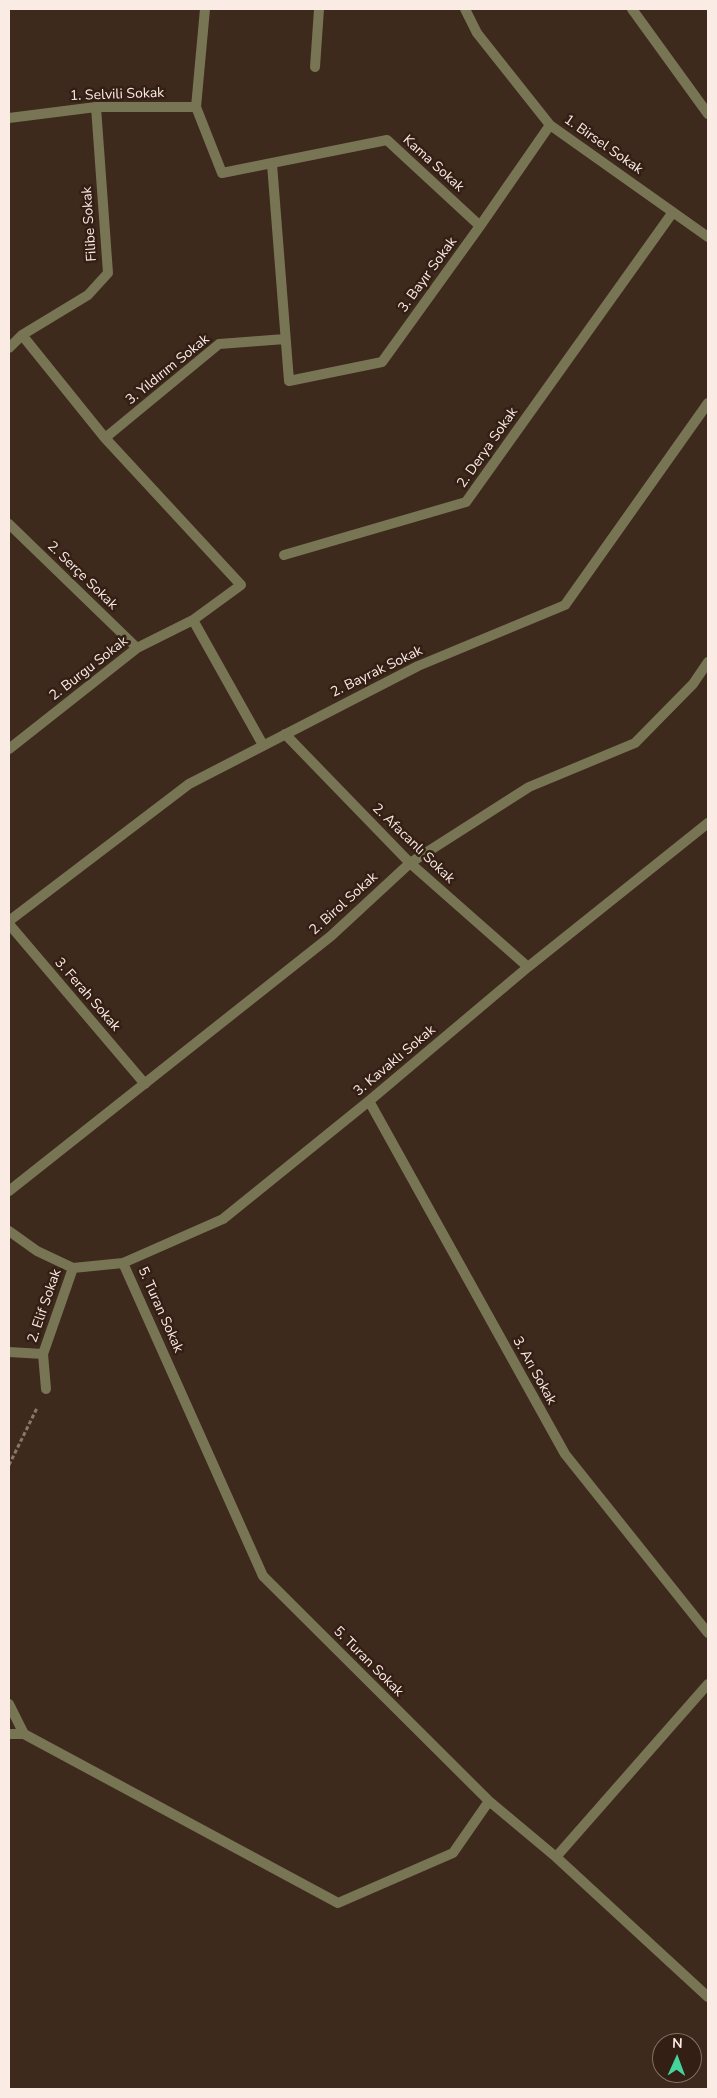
<!DOCTYPE html>
<meta charset="utf-8">
<style>
body{margin:0}
#map{position:relative;width:717px;height:2098px;overflow:hidden;background:#3e291d;font-family:"Nunito Sans",sans-serif}
canvas{display:block}
.frame{position:absolute;inset:0;border:10px solid #faebe4;pointer-events:none}
.north{position:absolute;left:652px;top:2033px;width:50px;height:50px;box-sizing:border-box;background:#331f14;border:1px solid #837167;border-radius:50%;rotate:2deg;font-size:14px;font-weight:700;line-height:20px;text-align:center;color:#faebe4}
.north::after{content:'';display:block;margin:auto;width:18px;height:22px;background:#46d49e;clip-path:polygon(50% 0,100% 100%,50% 72%,0 100%)}
</style>
<div id="map">
<canvas width="717" height="2098"></canvas>
<div class="frame"></div>
<div class="north">N</div>
</div>
<script>
const c = document.querySelector('canvas').getContext('2d');
c.lineJoin = 'round';
const poly = rows => new Path2D(rows.map(r => 'M' + r).join(''));
function trace(path, color, width, dash) { c.strokeStyle = color; c.lineWidth = width; c.lineCap = dash ? 'butt' : 'round'; c.setLineDash(dash || []); c.stroke(path); }
function label(font, color, halo, rows, align = 'center') {
  c.font = font + ' "Nunito Sans",sans-serif'; c.lineWidth = 5; c.setLineDash([]); c.textBaseline = 'middle'; c.strokeStyle = halo; c.fillStyle = color; for (const [text, x, y, turn = 0] of rows) {
    c.save(); c.translate(x, y); c.rotate((+turn || 0) * Math.PI / 180); c.textAlign = isNaN(turn) ? turn : align; if (halo) c.strokeText(text, 0, 0); c.fillText(text, 0, 0); c.restore();
  }
}
const path = poly([
 [9,1465,37,1408]
]);
const minor = poly([
 [465,9,477,33,550,125,708,237],
 [632,9,708,114],
 [315,67,319,9],
 [196,107,222,173,387,140,480,226],
 [9,118,96,107,196,107,205,9],
 [272,164,289,381,382,362,480,226,550,125],
 [9,348,22,335,88,295,108,273,96,107],
 [105,438,219,344,285,339],
 [9,524,137,648],
 [284,555,466,502,673,212],
 [193,620,263,745],
 [285,734,410,863,528,967],
 [9,749,137,648,193,620,241,585,105,438,22,335],
 [9,921,189,784,418,666,565,605,708,403],
 [9,924,145,1084],
 [369,1101,565,1454,708,1633],
 [9,1191,331,936,410,863,529,787,635,743,693,684,708,662],
 [9,1231,37,1251,73,1268],
 [123,1263,263,1576,489,1801,556,1857,708,1997],
 [73,1268,123,1263,223,1219,369,1101,528,967,708,823],
 [9,1352,43,1354],
 [46,1389,43,1354,73,1268],
 [9,1704,24,1734],
 [9,1734,24,1734,338,1903,453,1853,489,1801],
 [556,1857,708,1684]
]);
const streetNames = [
 ["1. Selvili Sokak",117,95,-2],
 ["1. Birsel Sokak",603,145,35],
 ["Kama Sokak",433,164,42],
 ["Filibe Sokak",90,224,-94],
 ["3. Bayır Sokak",428,275,-54],
 ["3. Yıldırım Sokak",168,370,-39],
 ["2. Derya Sokak",488,448,-55],
 ["2. Serçe Sokak",82,576,44],
 ["2. Burgu Sokak",89,669,-38],
 ["2. Bayrak Sokak",377,672,-26],
 ["2. Afacanlı Sokak",413,844,44],
 ["2. Birol Sokak",344,904,-42],
 ["3. Ferah Sokak",87,995,49],
 ["3. Kavaklı Sokak",395,1061,-40],
 ["2. Elif Sokak",45,1306,-71],
 ["5. Turan Sokak",160,1310,66],
 ["3. Arı Sokak",534,1371,61],
 ["5. Turan Sokak",368,1662,45]
];
trace(path, '#89776d', 3, [4, 2.5]);
trace(minor, '#777553', 10);
label('14px', '#faebe4', '#331f14', streetNames);
</script>
